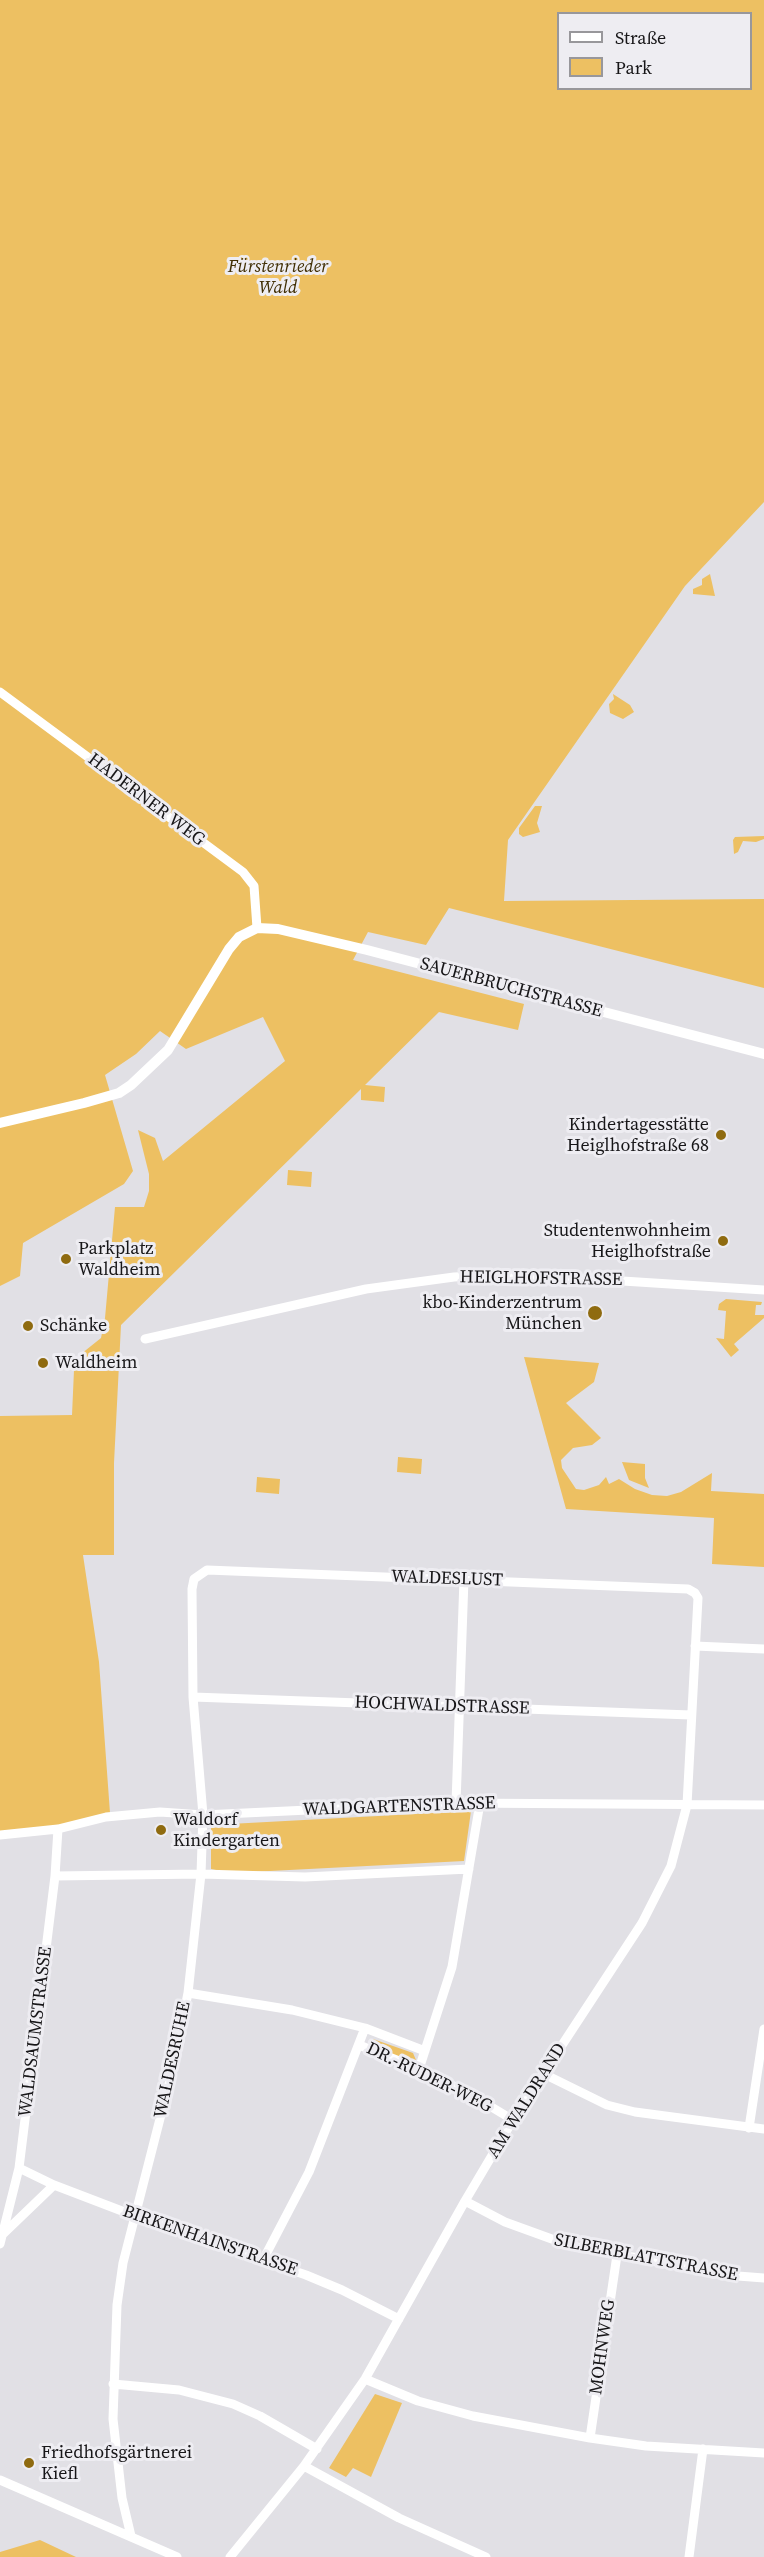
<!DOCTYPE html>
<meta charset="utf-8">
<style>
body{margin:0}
#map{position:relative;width:764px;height:2557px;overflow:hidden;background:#e1e0e5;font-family:"Source Serif 4",serif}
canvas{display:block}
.legend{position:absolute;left:557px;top:12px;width:195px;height:78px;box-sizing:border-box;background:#eeedf2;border:2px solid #98979b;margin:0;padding:8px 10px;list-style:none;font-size:18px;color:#171618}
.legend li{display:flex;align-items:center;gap:12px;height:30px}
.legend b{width:30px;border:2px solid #98979b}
</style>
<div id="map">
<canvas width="764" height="2557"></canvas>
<ul class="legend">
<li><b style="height:8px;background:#fff"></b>Straße</li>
<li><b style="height:16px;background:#edc062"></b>Park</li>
</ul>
</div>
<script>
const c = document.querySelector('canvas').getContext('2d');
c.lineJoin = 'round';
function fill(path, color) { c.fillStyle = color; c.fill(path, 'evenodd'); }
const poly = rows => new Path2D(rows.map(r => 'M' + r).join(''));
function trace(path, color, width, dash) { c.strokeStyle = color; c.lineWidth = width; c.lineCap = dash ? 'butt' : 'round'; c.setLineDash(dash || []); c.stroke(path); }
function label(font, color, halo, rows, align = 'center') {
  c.font = font + ' "Source Serif 4",serif'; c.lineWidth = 6; c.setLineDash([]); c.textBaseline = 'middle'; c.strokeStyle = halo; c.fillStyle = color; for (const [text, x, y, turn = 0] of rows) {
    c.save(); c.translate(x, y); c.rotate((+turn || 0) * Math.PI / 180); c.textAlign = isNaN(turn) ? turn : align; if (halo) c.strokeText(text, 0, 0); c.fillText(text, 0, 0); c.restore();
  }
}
const green = poly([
 [0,0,764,0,764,502,685,586,508,840,504,901,764,899,764,988,449,908,426,945,368,932,353,960,524,1004,518,1030,439,1012,365,1085,385,1087,384,1102,361,1100,361,1089,121,1325,114,1463,114,1555,83,1555,99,1662,110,1813,55,1826,0,1832,0,1416,72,1415,74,1370,81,1354,101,1338,105,1318,115,1207,144,1207,149,1191,149,1174,138,1130,155,1138,163,1161,285,1061,263,1017,186,1049,160,1031,136,1054,105,1075,133,1171,124,1184,23,1243,20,1276,0,1286],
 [558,14,750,14,750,88,558,88],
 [710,574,715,596,693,594,693,589,702,585,702,579],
 [613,694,630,705,634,712,623,719,610,713,609,704,614,699],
 [535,806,542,806,537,823,540,832,523,837,519,834,519,828],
 [764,836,764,839,756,842,743,841,738,852,734,854,733,840,735,837],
 [288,1170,312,1172,311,1187,287,1185],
 [726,1299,762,1302,761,1305,756,1305,755,1315,764,1315,764,1318,734,1344,739,1350,731,1357,716,1338,724,1339,726,1311,718,1310,719,1304],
 [524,1357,599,1363,594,1382,566,1403,601,1438,592,1445,573,1448,561,1460,562,1468,576,1489,584,1490,599,1485,606,1477,609,1484,619,1479,635,1489,652,1495,667,1496,681,1492,712,1473,711,1491,764,1494,764,1567,712,1564,714,1518,566,1509],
 [398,1457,422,1459,421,1474,397,1472],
 [622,1462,645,1464,645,1478,649,1488,629,1480],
 [257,1477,280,1479,279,1494,256,1492],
 [471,1811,464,1861,231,1873,211,1869,211,1825],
 [373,2039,413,2053,416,2060,411,2063,371,2045],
 [375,2394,402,2403,371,2477,353,2468,346,2477,329,2468],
 [40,2540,76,2557,0,2557,0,2552]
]);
const minor = poly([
 [0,692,243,872,254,886,257,928],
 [145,1339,366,1289,454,1277,493,1275,607,1280,764,1290],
 [695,1646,764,1649],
 [193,1697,691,1715],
 [456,1803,464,1579],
 [0,1835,58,1829,106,1817,160,1812,203,1815,456,1803,764,1805],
 [55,1876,201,1874,305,1877,469,1869],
 [188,1993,292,2010,365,2028,425,2051],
 [359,2045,419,2069,470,2094,513,2120],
 [419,2069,452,1967,480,1803],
 [544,2074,607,2105,635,2112,764,2129],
 [749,2128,764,2029],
 [19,2168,54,2185,135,2216,306,2275,342,2290,399,2319],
 [465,2201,505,2222,571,2246,738,2276,764,2278],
 [3,2234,54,2185],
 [0,2244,19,2168,55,1876,58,1829],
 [263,2260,309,2172,365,2028],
 [365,2379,418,2401,473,2416,590,2438,646,2446,764,2453],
 [113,2384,179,2390,233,2404,260,2416,317,2449],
 [590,2438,617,2255],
 [304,2466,399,2518,486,2557],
 [0,2480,177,2557],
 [131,2536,122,2498,113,2419,117,2305,123,2263,173,2068,188,1993,201,1874,203,1815,193,1697,192,1589,194,1579,207,1570,688,1589,695,1593,698,1598,687,1805,671,1866,642,1923,513,2120,465,2201,365,2379,304,2466,230,2557],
 [689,2557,703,2449]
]);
const tertiary = poly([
 [0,1123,84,1103,119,1093,131,1085,168,1050,229,949,239,937,257,928,278,929,367,950,764,1054]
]);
const markers = [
 [721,1135,6,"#8f6b10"],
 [723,1241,6,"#8f6b10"],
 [66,1259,6,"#8f6b10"],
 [595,1313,8,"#8f6b10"],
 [28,1326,6,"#8f6b10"],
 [43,1363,6,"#8f6b10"],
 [161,1830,6,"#8f6b10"],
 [29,2463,6,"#8f6b10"]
];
const parkNames = [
 ["Fürstenrieder",278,267],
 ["Wald",278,288]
];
const streetNames = [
 ["HADERNER WEG",146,800,37],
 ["SAUERBRUCHSTRASSE",511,988,15],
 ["HEIGLHOFSTRASSE",541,1279,1],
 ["WALDESLUST",447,1579,2],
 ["HOCHWALDSTRASSE",442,1706,2],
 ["WALDGARTENSTRASSE",399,1807,-2],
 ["WALDSAUMSTRASSE",36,2032,-83],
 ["WALDESRUHE",173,2060,-78],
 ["DR.-RUDER-WEG",429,2078,26],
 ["AM WALDRAND",527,2101,-58],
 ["BIRKENHAINSTRASSE",210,2241,19],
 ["SILBERBLATTSTRASSE",646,2258,11],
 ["MOHNWEG",603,2347,-82]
];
const poiNames = [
 ["Kindertagesstätte",709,1125,"right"],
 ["Heiglhofstraße 68",709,1146,"right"],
 ["Studentenwohnheim",711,1231,"right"],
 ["Heiglhofstraße",711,1252,"right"],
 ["Parkplatz",78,1249],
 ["Waldheim",78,1270],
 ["kbo-Kinderzentrum",582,1303,"right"],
 ["München",582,1324,"right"],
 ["Schänke",40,1326],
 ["Waldheim",55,1363],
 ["Waldorf",173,1820],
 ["Kindergarten",173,1841],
 ["Friedhofsgärtnerei",41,2453],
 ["Kiefl",41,2474]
];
fill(green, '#edc062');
trace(minor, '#fff', 9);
trace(tertiary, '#fff', 10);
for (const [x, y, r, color] of markers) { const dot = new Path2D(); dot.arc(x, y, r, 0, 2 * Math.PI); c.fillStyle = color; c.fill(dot); trace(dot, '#eeedf2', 2); }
label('italic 18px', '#402e03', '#eeedf2', parkNames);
label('18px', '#171618', '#eeedf2', streetNames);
label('18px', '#171618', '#eeedf2', poiNames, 'left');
</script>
